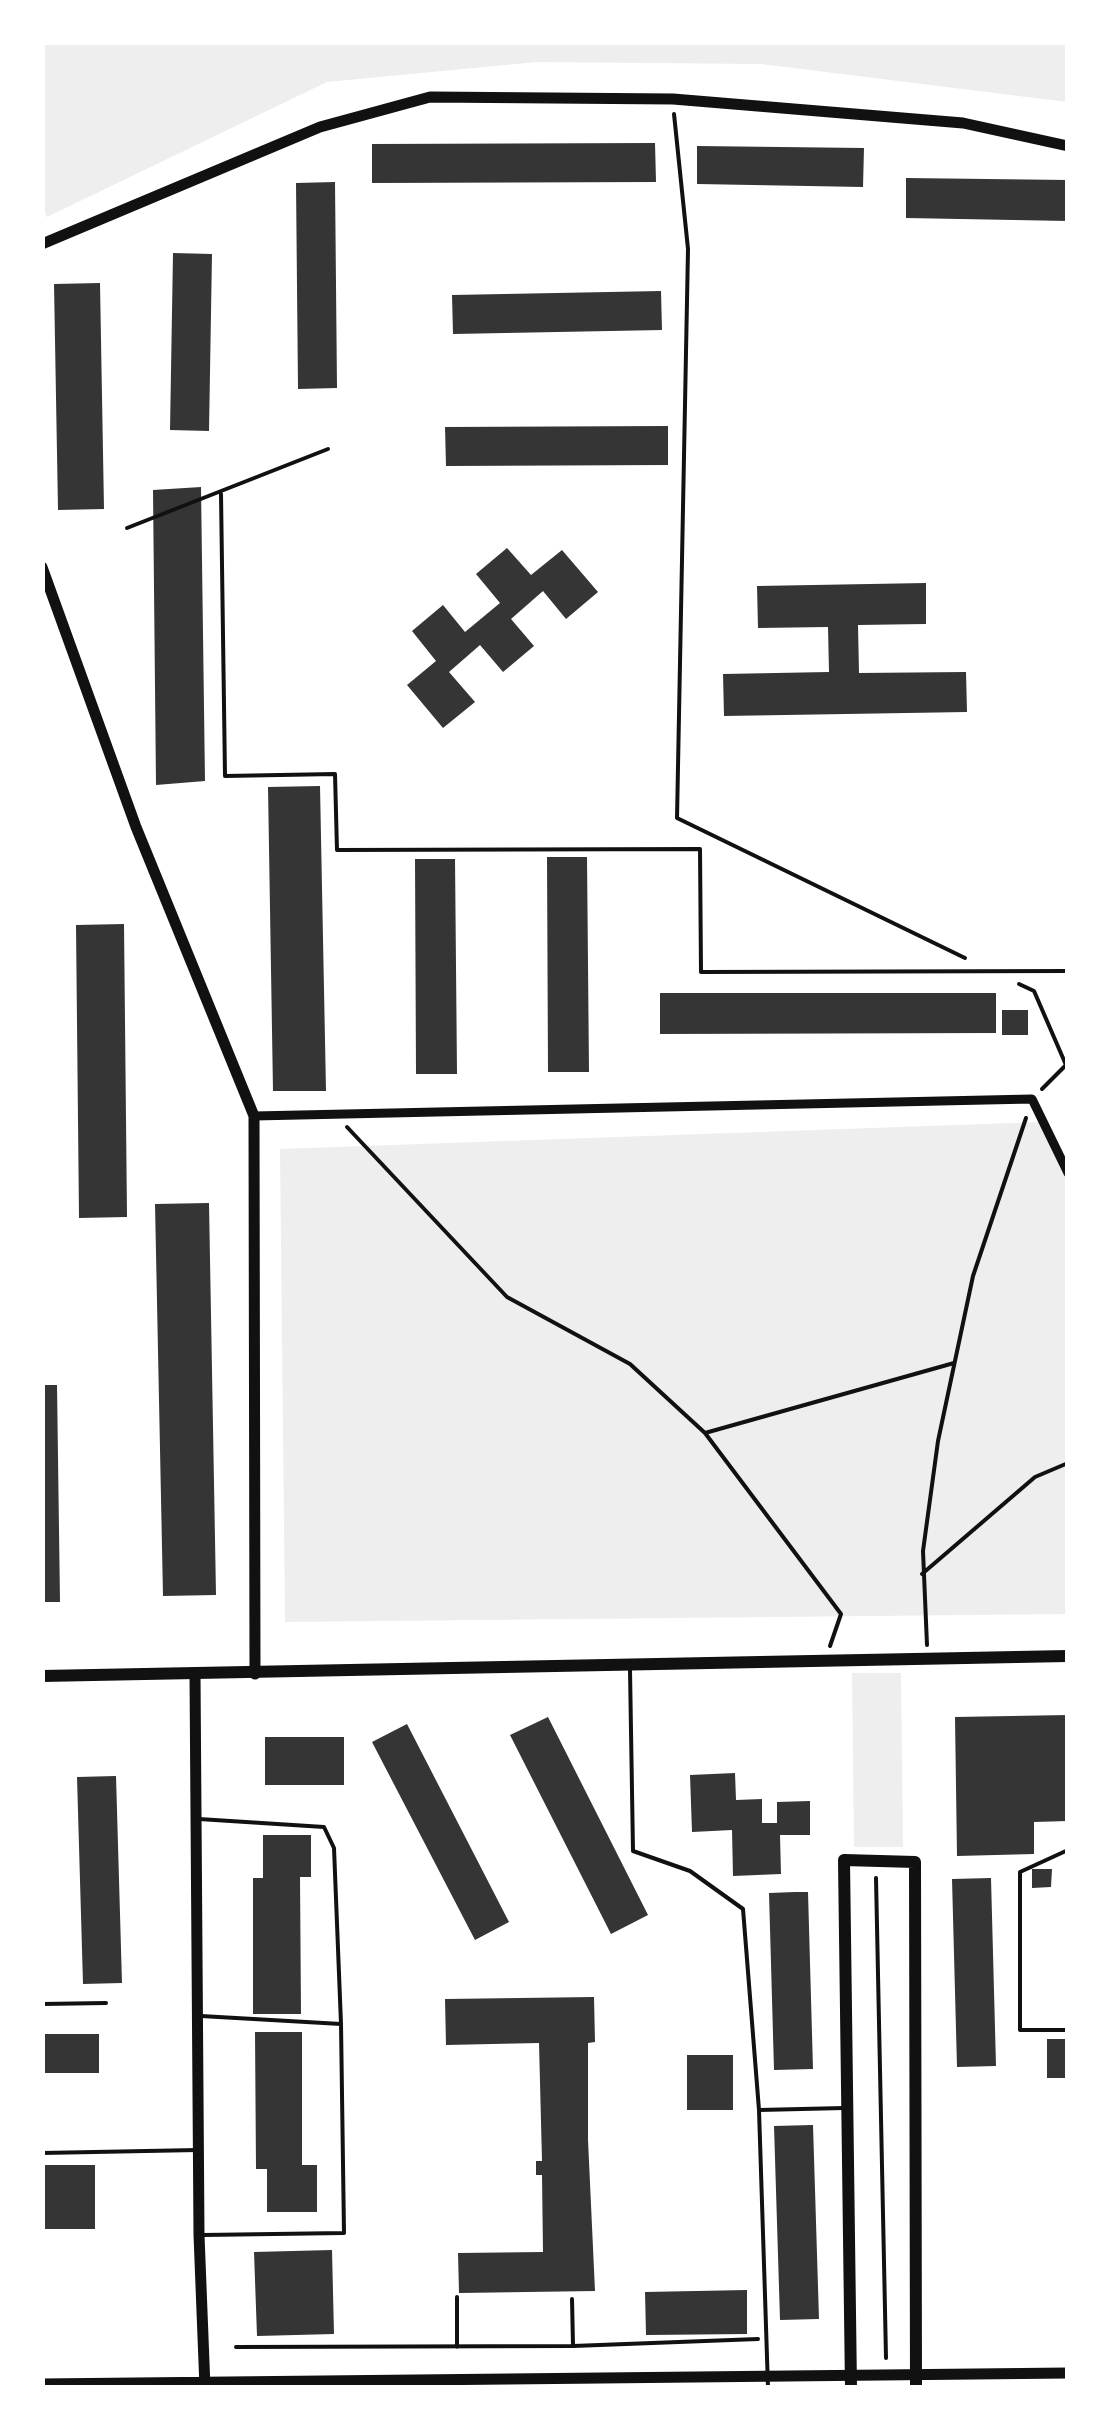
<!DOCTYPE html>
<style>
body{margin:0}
#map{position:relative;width:1110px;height:2430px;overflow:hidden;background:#fff;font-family:Helvetica,sans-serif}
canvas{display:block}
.frame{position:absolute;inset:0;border:45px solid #fff;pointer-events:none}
</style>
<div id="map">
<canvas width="1110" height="2430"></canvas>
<div class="frame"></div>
</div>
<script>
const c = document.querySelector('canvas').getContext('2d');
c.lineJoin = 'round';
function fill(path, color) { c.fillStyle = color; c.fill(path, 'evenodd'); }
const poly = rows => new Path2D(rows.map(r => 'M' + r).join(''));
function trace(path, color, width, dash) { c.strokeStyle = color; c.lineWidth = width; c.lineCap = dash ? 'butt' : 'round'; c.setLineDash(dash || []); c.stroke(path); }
const green = poly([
 [43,42,1067,43,1067,102,761,64,537,62,327,82,47,217,42,208],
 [1040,1122,1067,1180,1067,1614,285,1622,280,1149],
 [852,1673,901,1673,903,1847,854,1847]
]);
const building = poly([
 [655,143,656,182,372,183,372,144],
 [697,146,864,148,863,187,697,184],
 [906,178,1068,180,1068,221,906,218],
 [335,182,337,388,298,389,296,183],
 [173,253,212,254,209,431,170,430],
 [100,283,104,509,58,510,54,284],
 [661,291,662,330,453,334,452,295],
 [668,426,668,465,446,466,445,427],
 [201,487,205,781,156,785,153,490],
 [507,548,531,575,562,550,598,592,566,619,543,591,511,619,534,646,503,672,480,645,449,672,475,702,443,728,407,685,436,661,412,631,443,605,465,632,500,603,476,574],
 [926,583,926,624,858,625,859,673,966,672,967,712,724,716,723,674,829,672,828,627,758,628,757,586],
 [320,786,326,1091,273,1091,268,787],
 [547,857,587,857,589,1072,548,1072],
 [415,859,455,859,457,1074,416,1074],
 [124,924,127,1217,79,1218,76,925],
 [660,993,996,993,996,1033,660,1034],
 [1002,1010,1028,1010,1028,1035,1002,1035],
 [209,1203,216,1595,163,1596,155,1204],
 [42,1385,57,1385,60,1602,42,1602],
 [1068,1715,1068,1821,1034,1822,1034,1854,957,1856,955,1717],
 [548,1717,648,1915,611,1934,510,1735],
 [407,1724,509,1922,475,1940,372,1742],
 [265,1737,344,1737,344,1785,265,1785],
 [735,1773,736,1800,762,1799,762,1823,777,1823,777,1802,810,1801,810,1835,780,1835,781,1874,733,1876,732,1830,692,1832,690,1775],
 [116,1776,122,1983,83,1984,77,1777],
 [263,1835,311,1835,311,1877,300,1877,301,2014,253,2014,253,1878,263,1878],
 [1032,1869,1052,1869,1051,1887,1032,1888],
 [991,1878,996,2066,957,2067,952,1879],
 [795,1892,808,1892,813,2069,774,2070,769,1893],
 [594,1997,595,2042,588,2043,588,2140,595,2291,459,2293,458,2253,543,2252,542,2175,536,2175,536,2161,542,2161,539,2043,446,2045,445,1999],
 [255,2032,302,2032,302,2165,317,2165,317,2212,267,2212,267,2169,256,2169],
 [42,2034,99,2034,99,2073,42,2073],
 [1047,2039,1068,2039,1068,2078,1047,2078],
 [687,2055,733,2055,733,2110,687,2110],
 [813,2125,819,2319,780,2320,774,2126],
 [42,2165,95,2165,95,2229,42,2229],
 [332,2250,334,2334,257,2336,254,2252],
 [747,2290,747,2334,646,2335,645,2292]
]);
const path = poly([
 [674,114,688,249,677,818,965,958],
 [1019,984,1034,991,1066,1065,1042,1089],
 [347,1127,507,1297,630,1364,705,1433,841,1614,830,1646],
 [705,1433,954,1363],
 [922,1574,1035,1477,1068,1463],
 [927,1645,923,1551,938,1441,973,1276,1026,1118],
 [876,1878,886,2358],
 [457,2297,457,2347],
 [572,2299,573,2345],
 [236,2347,573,2346,758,2339]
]);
const service = poly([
 [221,494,225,776,335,774,337,850,700,849,701,972,1068,971],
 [127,528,328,449],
 [630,1670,633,1851,690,1871,743,1909,759,2110,768,2388],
 [199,1819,324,1827,334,1848,341,2024],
 [1068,1850,1020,1872,1020,2030,1068,2030],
 [42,2004,106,2003],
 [201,2016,341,2024,344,2233,203,2235],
 [759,2110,844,2108],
 [42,2153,198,2150]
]);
const minor = poly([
 [254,1116,1032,1099,1068,1173]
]);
const tertiary = poly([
 [42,244,320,127,430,97,673,99,963,123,1068,146],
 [42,567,136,827,254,1116,255,1674],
 [195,1674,199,2235,205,2388],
 [42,2384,1068,2373]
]);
const secondary = poly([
 [42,1676,1068,1656],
 [851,2388,844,1860,915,1862,916,2388]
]);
fill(green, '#eee');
fill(building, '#353535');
trace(path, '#111', 4);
trace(service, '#111', 4);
trace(minor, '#111', 9);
trace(tertiary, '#111', 11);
trace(secondary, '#111', 12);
</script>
